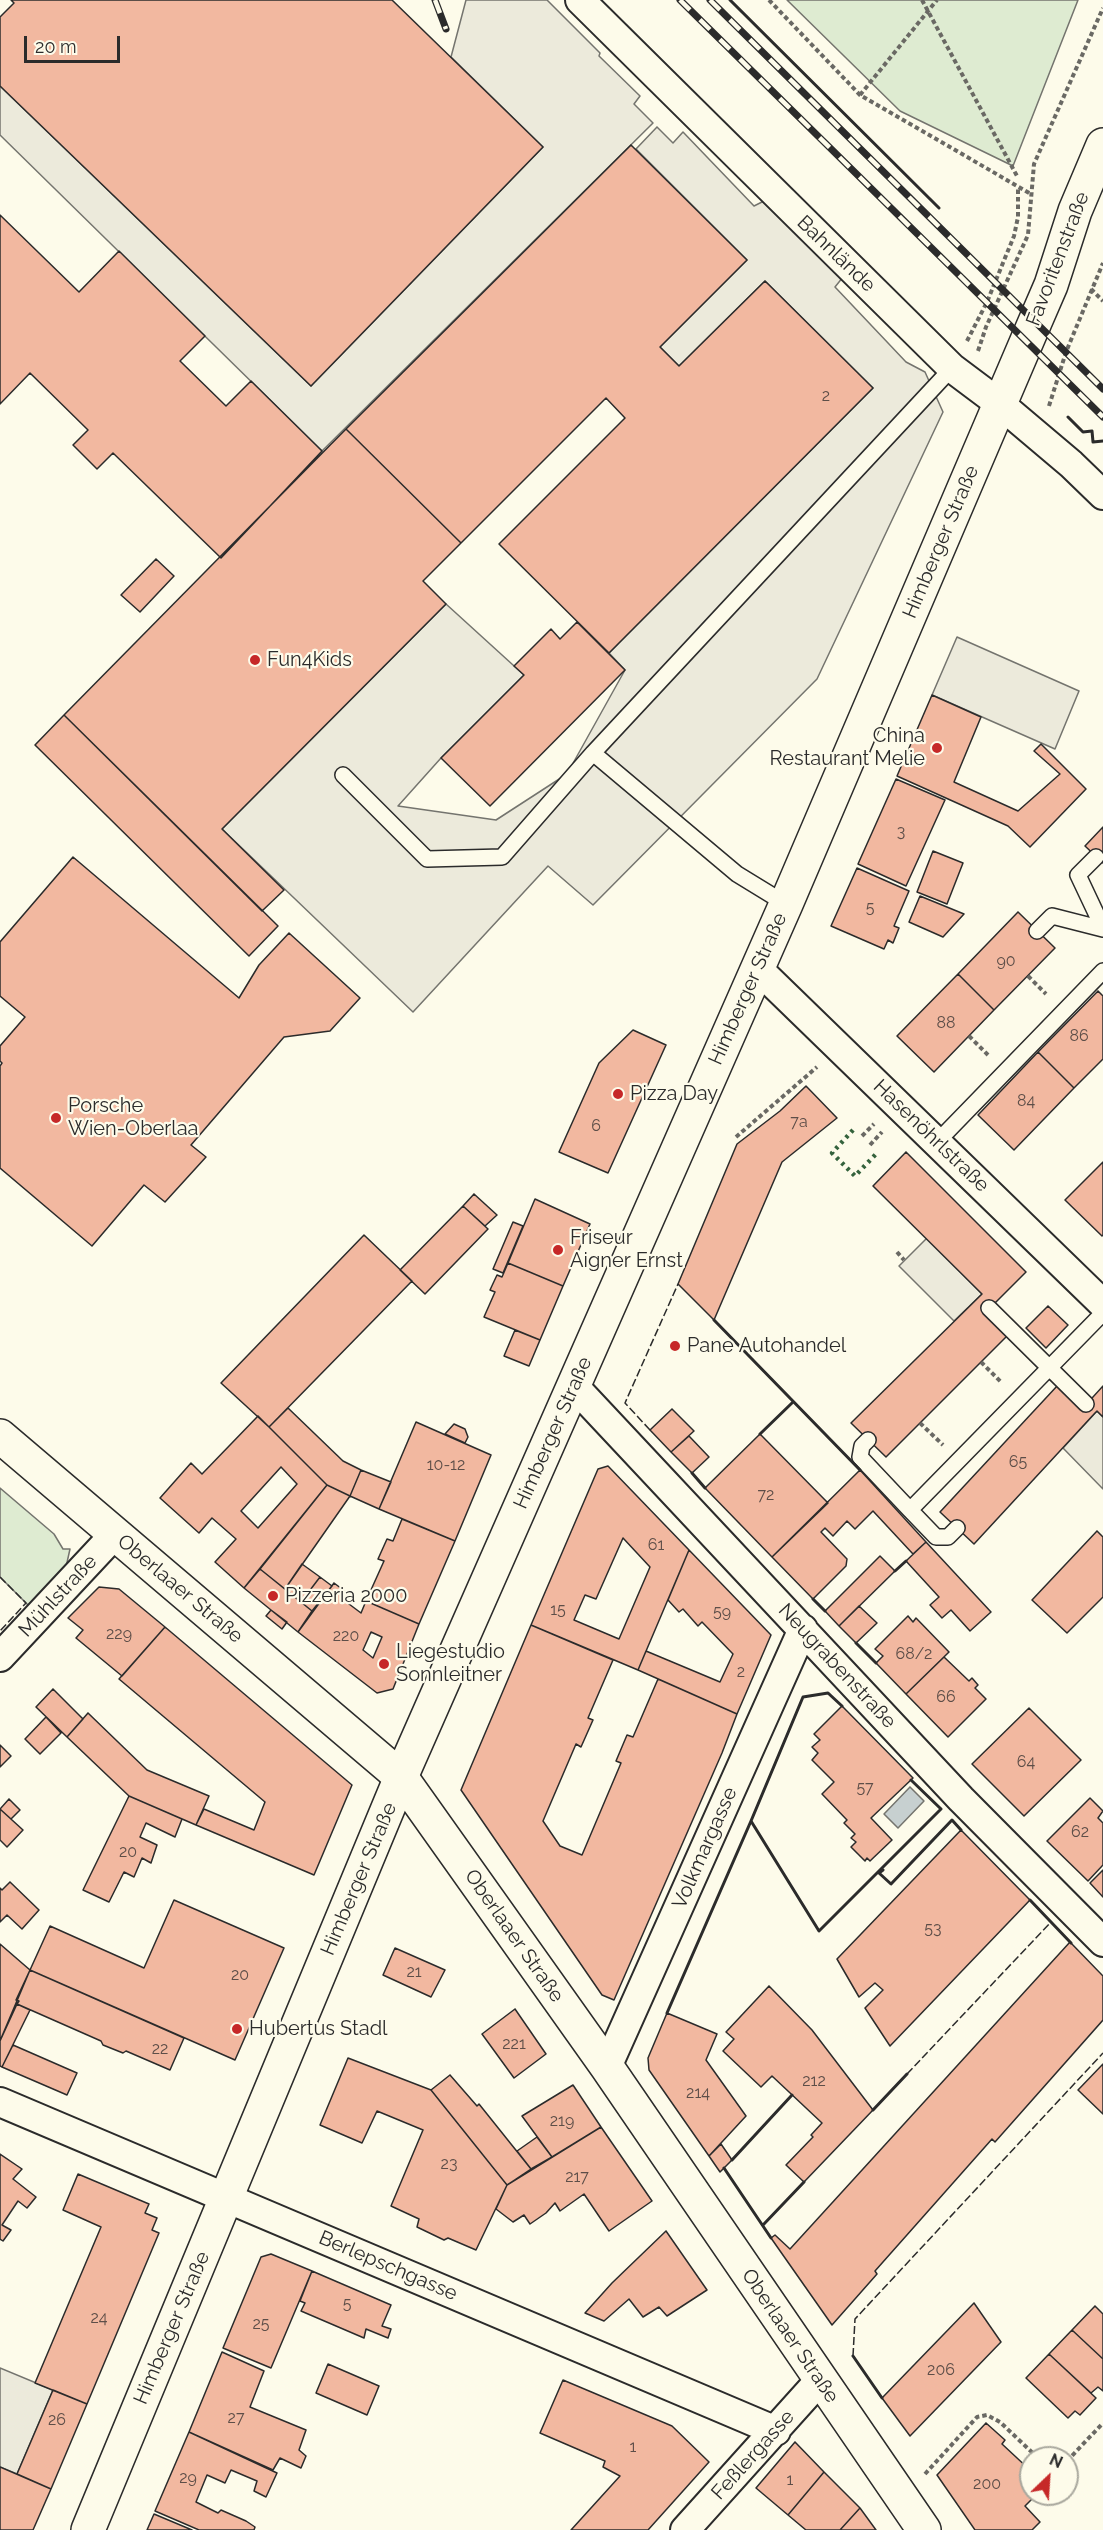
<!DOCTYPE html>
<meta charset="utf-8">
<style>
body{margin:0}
#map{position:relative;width:1103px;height:2530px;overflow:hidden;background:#fdfbea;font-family:Raleway,sans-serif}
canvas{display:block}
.north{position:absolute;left:1019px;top:2446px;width:60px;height:60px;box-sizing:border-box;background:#fdfbea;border:2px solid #a9a89e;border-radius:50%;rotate:25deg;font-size:16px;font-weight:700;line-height:24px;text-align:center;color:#2b2b2b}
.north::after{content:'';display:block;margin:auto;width:21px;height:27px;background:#c62828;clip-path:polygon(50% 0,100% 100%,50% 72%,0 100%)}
.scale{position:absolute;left:24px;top:36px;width:96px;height:27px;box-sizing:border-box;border:3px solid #2b2b2b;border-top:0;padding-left:8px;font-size:18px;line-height:21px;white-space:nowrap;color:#2b2b2b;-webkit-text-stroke:4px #fdfbea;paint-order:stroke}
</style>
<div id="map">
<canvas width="1103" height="2530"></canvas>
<div class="north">N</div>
<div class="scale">20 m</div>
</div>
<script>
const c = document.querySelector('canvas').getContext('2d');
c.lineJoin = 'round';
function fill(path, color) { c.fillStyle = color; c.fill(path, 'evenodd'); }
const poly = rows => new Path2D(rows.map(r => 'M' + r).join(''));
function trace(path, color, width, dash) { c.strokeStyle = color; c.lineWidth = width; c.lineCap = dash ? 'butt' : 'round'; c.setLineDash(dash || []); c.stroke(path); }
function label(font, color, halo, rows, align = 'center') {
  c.font = font + ' Raleway,sans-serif'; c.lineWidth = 4.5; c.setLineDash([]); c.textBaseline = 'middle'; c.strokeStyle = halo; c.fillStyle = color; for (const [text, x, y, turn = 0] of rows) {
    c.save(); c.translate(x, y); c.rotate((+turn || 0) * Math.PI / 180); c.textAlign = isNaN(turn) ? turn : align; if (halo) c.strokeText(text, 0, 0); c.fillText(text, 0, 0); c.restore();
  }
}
const green = poly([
 [787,0,1078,0,1013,166,900,111,787,0],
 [0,1488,54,1534,63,1549,70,1549,66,1567,30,1607,0,1577,0,1488]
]);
const parking = poly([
 [466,0,547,0,600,53,599,56,640,96,634,104,653,123,322,451,0,135,0,86,311,386,543,147,451,57,466,0],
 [657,127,673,143,683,132,754,206,764,201,843,277,835,287,906,362,925,372,943,412,817,679,593,905,548,866,413,1012,222,829,446,604,524,675,441,758,398,806,496,820,567,774,625,670,609,653,873,388,765,281,679,366,660,347,747,260,636,149,657,127],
 [957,637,1079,691,1055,749,932,695,957,637],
 [927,1238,982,1294,954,1321,899,1266,927,1238],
 [1097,1411,1103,1417,1103,1489,1063,1448,1097,1411],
 [0,2368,53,2390,17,2474,0,2467,0,2368]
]);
const water = poly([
 [910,1787,924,1801,898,1828,884,1814,910,1787]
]);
const building = poly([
 [11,0,392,0,543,147,311,386,0,86,0,17,14,3,11,0],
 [631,145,747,260,660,347,679,366,765,281,873,388,609,653,499,544,625,418,606,398,461,543,346,429,631,145],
 [0,215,79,292,119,251,205,336,180,361,226,406,251,381,322,451,221,558,113,453,97,469,73,445,88,430,30,373,0,404,0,215],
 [346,429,461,543,423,581,446,604,222,829,284,890,262,911,64,715,346,429],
 [156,559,174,576,140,612,121,595,156,559],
 [577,622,625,670,490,806,441,758,524,675,514,666,551,629,560,639,577,622],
 [932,695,981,717,954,782,1018,811,1060,774,1034,751,1041,744,1086,789,1030,847,1008,826,897,776,932,695],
 [64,715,278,926,249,956,35,745,64,715],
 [896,779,945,800,906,886,858,864,896,779],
 [1103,827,1103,863,1085,846,1103,827],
 [933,851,963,863,947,904,917,892,933,851],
 [73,857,239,998,259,965,289,933,360,998,330,1031,284,1037,191,1145,206,1157,165,1202,144,1185,92,1246,0,1168,0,1066,2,1063,0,1061,0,1046,25,1017,0,996,0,942,73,857],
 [857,868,909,891,894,926,899,928,893,943,888,940,884,949,831,926,857,868],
 [920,896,964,914,943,937,909,922,920,896],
 [1018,912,1055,948,994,1010,958,974,1018,912],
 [958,974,994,1010,934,1072,897,1036,958,974],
 [1098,991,1103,996,1103,1059,1074,1088,1038,1052,1098,991],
 [633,1030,666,1045,608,1173,559,1152,599,1063,633,1030],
 [1038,1052,1074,1088,1014,1150,978,1115,1038,1052],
 [806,1086,837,1118,782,1162,714,1320,678,1284,737,1144,780,1111,806,1086],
 [906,1152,1026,1272,985,1313,1007,1336,886,1457,851,1423,982,1294,873,1186,906,1152],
 [1103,1162,1103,1235,1102,1236,1065,1200,1103,1162],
 [474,1194,497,1215,485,1226,463,1206,474,1194],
 [535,1199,590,1224,563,1286,508,1263,535,1199],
 [463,1206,488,1229,425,1294,400,1270,463,1206],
 [513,1222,523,1226,503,1273,493,1269,513,1222],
 [364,1235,412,1281,269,1427,221,1383,364,1235],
 [508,1263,563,1286,540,1340,484,1317,495,1292,490,1290,497,1275,502,1277,508,1263],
 [1048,1306,1068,1325,1046,1348,1026,1328,1048,1306],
 [515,1330,540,1340,529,1366,504,1356,515,1330],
 [1058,1385,1083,1408,1103,1386,1103,1417,1097,1411,1095,1413,974,1544,940,1512,1058,1385],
 [288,1408,343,1461,361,1470,350,1496,327,1485,269,1427,288,1408],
 [672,1409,694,1431,671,1452,650,1430,672,1409],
 [258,1416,327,1485,244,1588,215,1562,236,1539,212,1518,199,1533,160,1498,191,1463,202,1474,258,1416],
 [281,1467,297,1484,258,1528,241,1511,281,1467],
 [416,1422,491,1455,455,1541,379,1509,416,1422],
 [454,1424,465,1429,468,1437,465,1443,445,1434,454,1424],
 [760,1434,828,1503,772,1557,705,1488,760,1434],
 [689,1436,709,1457,692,1473,671,1452,689,1436],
 [608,1466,689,1550,638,1670,531,1625,598,1469,608,1466],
 [623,1538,650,1567,619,1639,574,1620,585,1595,596,1599,623,1538],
 [361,1470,391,1482,379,1509,350,1496,361,1470],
 [860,1470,926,1542,913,1554,873,1511,855,1529,847,1521,833,1536,825,1528,821,1532,847,1559,846,1566,813,1599,772,1557,860,1470],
 [327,1485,350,1496,285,1589,260,1569,327,1485],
 [402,1519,455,1541,419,1624,366,1601,384,1561,378,1559,387,1539,393,1541,402,1519],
 [1097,1531,1103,1537,1103,1597,1067,1633,1032,1600,1097,1531],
 [926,1542,991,1612,970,1631,951,1610,942,1618,930,1605,939,1597,906,1561,926,1542],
 [689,1550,771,1635,737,1714,638,1670,646,1651,720,1682,733,1654,702,1622,698,1626,683,1609,679,1612,668,1600,689,1550],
 [880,1556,895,1571,839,1626,825,1611,880,1556],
 [302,1564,320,1577,301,1602,285,1589,302,1564],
 [260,1569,312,1611,298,1632,244,1588,260,1569],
 [320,1577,332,1586,312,1611,301,1602,320,1577],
 [334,1583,350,1595,345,1601,361,1613,366,1601,419,1624,393,1689,377,1693,298,1632,334,1583],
 [99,1587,119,1589,165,1627,122,1676,76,1638,83,1630,68,1618,99,1587],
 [859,1606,877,1623,856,1643,839,1626,859,1606],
 [271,1610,287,1622,282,1629,266,1616,271,1610],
 [908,1616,913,1622,916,1618,949,1652,906,1694,876,1663,883,1656,875,1649,908,1616],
 [531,1625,613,1660,588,1718,593,1720,581,1747,576,1744,543,1821,560,1846,582,1855,621,1763,616,1761,627,1735,633,1737,658,1679,737,1714,722,1753,614,2000,602,1995,461,1790,531,1625],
 [165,1627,352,1785,314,1875,196,1825,204,1809,254,1830,265,1802,119,1679,165,1627],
 [371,1632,382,1637,373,1658,363,1650,371,1632],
 [944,1657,969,1681,972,1678,978,1685,975,1688,986,1699,948,1737,906,1694,944,1657],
 [53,1689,83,1719,67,1737,36,1707,53,1689],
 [842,1706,913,1778,871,1818,892,1840,870,1861,867,1858,865,1861,851,1847,856,1842,851,1838,855,1834,844,1823,847,1820,822,1794,834,1782,812,1760,818,1753,812,1747,820,1740,814,1734,842,1706],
 [1029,1708,1081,1760,1024,1816,972,1764,1029,1708],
 [88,1713,147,1770,209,1796,196,1825,129,1796,67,1737,88,1713],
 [46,1717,61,1733,40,1754,25,1739,46,1717],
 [0,1745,11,1756,0,1767,0,1745],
 [129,1796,182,1819,175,1837,146,1823,140,1837,157,1845,151,1863,142,1858,134,1877,124,1872,109,1902,83,1890,129,1796],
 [1090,1798,1103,1811,1098,1818,1103,1823,1103,1865,1088,1881,1047,1841,1090,1798],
 [9,1799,20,1810,11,1819,0,1809,9,1799],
 [0,1809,23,1830,7,1847,0,1840,0,1809],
 [961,1830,1030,1900,890,2046,865,2008,883,1990,875,1983,859,1997,837,1959,961,1830],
 [1103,1870,1103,1897,1090,1883,1103,1870],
 [10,1882,39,1910,22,1929,7,1915,0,1922,0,1888,2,1890,10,1882],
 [174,1900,284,1948,235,2060,30,1970,50,1926,144,1968,174,1900],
 [1070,1942,1103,1976,1103,2020,995,2142,992,2139,875,2271,877,2274,832,2325,771,2238,775,2235,790,2249,1070,1942],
 [0,1944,30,1970,0,2041,0,1944],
 [395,1948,445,1970,431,1997,383,1975,395,1948],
 [30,1970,184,2038,170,2070,126,2051,123,2053,103,2045,101,2041,17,2004,19,2001,16,2000,30,1970],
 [769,1986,812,2030,873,2110,804,2182,786,2165,813,2137,811,2135,822,2123,772,2076,761,2087,723,2051,734,2039,726,2032,769,1986],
 [17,2004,30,2010,2,2067,0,2066,0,2041,17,2004],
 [515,2009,546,2054,514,2078,482,2034,515,2009],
 [667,2013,717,2034,706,2060,746,2116,709,2156,649,2070,648,2058,667,2013],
 [13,2045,77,2073,67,2095,2,2067,13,2045],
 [348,2058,431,2090,507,2185,476,2250,448,2238,444,2240,417,2227,419,2219,391,2206,423,2130,377,2111,362,2143,320,2125,348,2058],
 [1103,2064,1103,2114,1078,2090,1103,2064],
 [450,2075,477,2106,479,2104,531,2169,507,2185,431,2090,450,2075],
 [573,2085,601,2127,552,2157,522,2116,573,2085],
 [601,2127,652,2201,609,2231,584,2194,560,2211,555,2203,546,2213,530,2224,524,2215,513,2222,496,2209,507,2185,601,2127],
 [537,2137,552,2157,531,2169,517,2151,537,2137],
 [721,2144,732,2160,720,2172,709,2156,721,2144],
 [0,2154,22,2169,13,2179,36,2197,27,2208,18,2201,2,2225,11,2230,3,2241,0,2239,0,2154],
 [78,2174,149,2204,145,2213,157,2218,152,2230,159,2233,87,2404,35,2383,101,2227,63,2210,78,2174],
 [666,2231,707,2290,667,2316,659,2307,643,2317,629,2299,604,2321,585,2313,612,2283,666,2231],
 [271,2254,312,2271,271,2368,223,2348,261,2257,271,2254],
 [312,2271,391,2305,382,2326,391,2329,388,2338,366,2329,364,2338,301,2311,305,2303,300,2301,312,2271],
 [974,2303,1001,2342,910,2436,882,2398,974,2303],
 [1095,2306,1103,2314,1103,2359,1072,2330,1095,2306],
 [1072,2330,1103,2359,1103,2391,1098,2387,1091,2393,1049,2354,1072,2330],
 [222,2352,264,2371,250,2407,306,2430,299,2450,306,2456,301,2468,280,2458,273,2470,189,2432,222,2352],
 [1049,2354,1096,2398,1080,2415,1075,2411,1068,2418,1026,2378,1049,2354],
 [328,2364,379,2386,367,2415,316,2393,328,2364],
 [563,2380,672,2426,709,2462,648,2530,571,2530,620,2476,603,2467,605,2461,540,2433,563,2380],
 [53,2390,87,2404,51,2489,17,2474,53,2390],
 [986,2423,1005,2440,1002,2444,1031,2471,1031,2494,1037,2494,1025,2506,1040,2522,1032,2530,975,2530,937,2475,986,2423],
 [189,2432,277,2473,266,2497,254,2491,257,2481,231,2470,225,2483,207,2475,196,2502,218,2513,221,2510,246,2521,255,2527,254,2530,199,2530,155,2511,189,2432],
 [795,2442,824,2472,788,2515,756,2488,795,2442],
 [0,2467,51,2489,33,2530,0,2530,0,2467],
 [824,2472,860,2508,840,2530,806,2530,788,2515,824,2472],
 [860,2508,876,2530,840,2530,860,2508],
 [154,2514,192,2530,147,2530,154,2514]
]);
const path = poly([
 [769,0,860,95,1031,194],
 [922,0,1017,176],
 [860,95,937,0],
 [1091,289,1103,301],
 [967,341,987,302,1014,236,1018,217,1018,189],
 [978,351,986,327,1028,235,1034,164,1103,8],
 [1049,406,1066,352,1103,263],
 [1028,976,1046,994],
 [969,1036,988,1055],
 [862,1136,874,1124],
 [736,1137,817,1067],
 [870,1145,882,1132],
 [897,1252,904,1260],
 [981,1362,1002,1383],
 [920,1423,943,1445],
 [1067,2461,1103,2423],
 [925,2474,977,2417,987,2415,1000,2422,1038,2458]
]);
const lane = poly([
 [343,775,427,859,502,857,593,753],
 [1096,857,1078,875,1103,928],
 [786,904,737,874,593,753,952,368],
 [1037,931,1052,916,1103,929],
 [937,1142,1103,971],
 [989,1308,1086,1404],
 [868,1440,862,1446,860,1457,910,1510],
 [957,1528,948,1537,936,1537,910,1510,1103,1313]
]);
const street = poly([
 [580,0,952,368,1000,404,1071,464,1103,495],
 [757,968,1103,1304],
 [574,1386,961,1799,1103,1942],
 [0,1657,115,1534],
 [607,2067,803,1629],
 [0,2102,776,2431],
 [685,2530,820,2380]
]);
const secondary = poly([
 [0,1436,401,1777,607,2067,924,2530]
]);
const primary = poly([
 [88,2530,401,1777,786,904,1035,322,1051,285,1075,211,1103,145]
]);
const rail = poly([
 [435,0,446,29],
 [680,0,1103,417],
 [710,0,1103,389]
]);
const hedge = poly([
 [853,1130,832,1153,855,1176,877,1153]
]);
const fence = poly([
 [650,1430,625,1403,678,1284],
 [0,1577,26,1603,0,1631],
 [907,2074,1051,1922],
 [853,2356,855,2319,1103,2053]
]);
const wall = poly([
 [730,0,939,208],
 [1068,417,1083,432,1092,431,1093,442,1103,441],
 [714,1320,860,1470],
 [760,1434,793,1402],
 [692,1473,705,1488],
 [895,1571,906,1561],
 [813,1599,825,1611],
 [856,1643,876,1663],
 [842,1706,828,1693,803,1697,751,1821,819,1931,941,1809,911,1780],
 [883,1870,879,1873,891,1884,952,1820,961,1830],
 [1030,1900,1071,1943],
 [667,2013,751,1821],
 [873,2110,907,2074],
 [732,2160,792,2095],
 [724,2168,771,2238],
 [763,2225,804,2182],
 [853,2356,882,2398]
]);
const markers = [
 [255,660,6,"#c62828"],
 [937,748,6,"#c62828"],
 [618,1094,6,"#c62828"],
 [56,1118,6,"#c62828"],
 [558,1250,6,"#c62828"],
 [675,1346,6,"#c62828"],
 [273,1596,6,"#c62828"],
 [384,1664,6,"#c62828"],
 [237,2029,6,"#c62828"]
];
const numberNames = [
 ["2",826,396],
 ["3",901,832],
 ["5",870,908],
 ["90",1006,961],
 ["88",946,1023],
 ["86",1079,1036],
 ["84",1026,1101],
 ["7a",799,1122],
 ["6",596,1126],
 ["65",1018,1462],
 ["10-12",446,1465],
 ["72",766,1495],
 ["61",656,1545],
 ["15",558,1610],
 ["59",722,1612],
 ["229",119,1634],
 ["220",346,1636],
 ["68/2",914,1654],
 ["2",741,1672],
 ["66",946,1697],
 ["64",1026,1762],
 ["57",865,1788],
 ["62",1080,1832],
 ["20",128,1852],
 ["53",933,1929],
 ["21",414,1972],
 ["20",240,1975],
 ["221",514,2044],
 ["22",160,2049],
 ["212",814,2081],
 ["214",698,2093],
 ["219",562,2121],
 ["23",449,2164],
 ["217",577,2177],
 ["5",347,2304],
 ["24",99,2318],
 ["25",261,2324],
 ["206",941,2370],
 ["27",236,2418],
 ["26",57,2420],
 ["1",633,2447],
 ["29",188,2478],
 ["1",790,2480],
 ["200",987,2484]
];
const streetNames = [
 ["Bahnlände",836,254,44],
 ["Favoritenstraße",1058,259,-69],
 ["Himberger Straße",941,542,-67],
 ["Himberger Straße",748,989,-66],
 ["Hasenöhrlstraße",931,1136,44],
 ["Himberger Straße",553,1433,-66],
 ["Oberlaaer Straße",180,1589,40],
 ["Mühlstraße",58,1596,-47],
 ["Neugrabenstraße",837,1666,47],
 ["Volkmargasse",705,1848,-66],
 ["Himberger Straße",359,1879,-67],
 ["Oberlaaer Straße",514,1936,55],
 ["Berlepschgasse",388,2266,23],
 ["Himberger Straße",172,2328,-67],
 ["Oberlaaer Straße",790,2336,56],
 ["Feßlergasse",753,2455,-48]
];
const poiNames = [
 ["Fun4Kids",267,660],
 ["China",925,736,"right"],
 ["Restaurant Melie",925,759,"right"],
 ["Pizza Day",630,1094],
 ["Porsche",68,1106],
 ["Wien-Oberlaa",68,1129],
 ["Friseur",570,1238],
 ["Aigner Ernst",570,1261],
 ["Pane Autohandel",687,1346],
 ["Pizzeria 2000",285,1596],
 ["Liegestudio",396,1652],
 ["Sonnleitner",396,1675],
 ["Hubertus Stadl",249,2029]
];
fill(green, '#deebd1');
trace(green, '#74746e', 1.5);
fill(parking, '#eceadb');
trace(parking, '#74746e', 1.5);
fill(water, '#c7d0d0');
trace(water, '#74746e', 1.5);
fill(building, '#f2b8a0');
trace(building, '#2b2b2b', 1.5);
trace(lane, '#2b2b2b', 18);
trace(street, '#2b2b2b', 32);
trace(secondary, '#2b2b2b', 36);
trace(primary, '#2b2b2b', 36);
trace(path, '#6a6964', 4, [4.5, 3]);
trace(lane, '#fdfbea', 15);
trace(street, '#fdfbea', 28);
trace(secondary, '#fdfbea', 33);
trace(primary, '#fdfbea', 33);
trace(rail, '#2b2b2b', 7);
trace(rail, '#fdfbea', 4.5, [14]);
trace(hedge, '#34623c', 4.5, [3, 4.5]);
trace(fence, '#2b2b2b', 1.5, [8, 3]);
trace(wall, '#2b2b2b', 3);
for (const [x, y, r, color] of markers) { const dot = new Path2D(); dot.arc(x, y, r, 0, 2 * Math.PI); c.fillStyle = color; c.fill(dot); trace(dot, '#fdfbea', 2); }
label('16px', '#5d4e48', null, numberNames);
label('20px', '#2b2b2b', '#fdfbea', streetNames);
label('20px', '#2b2b2b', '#fdfbea', poiNames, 'left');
</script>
